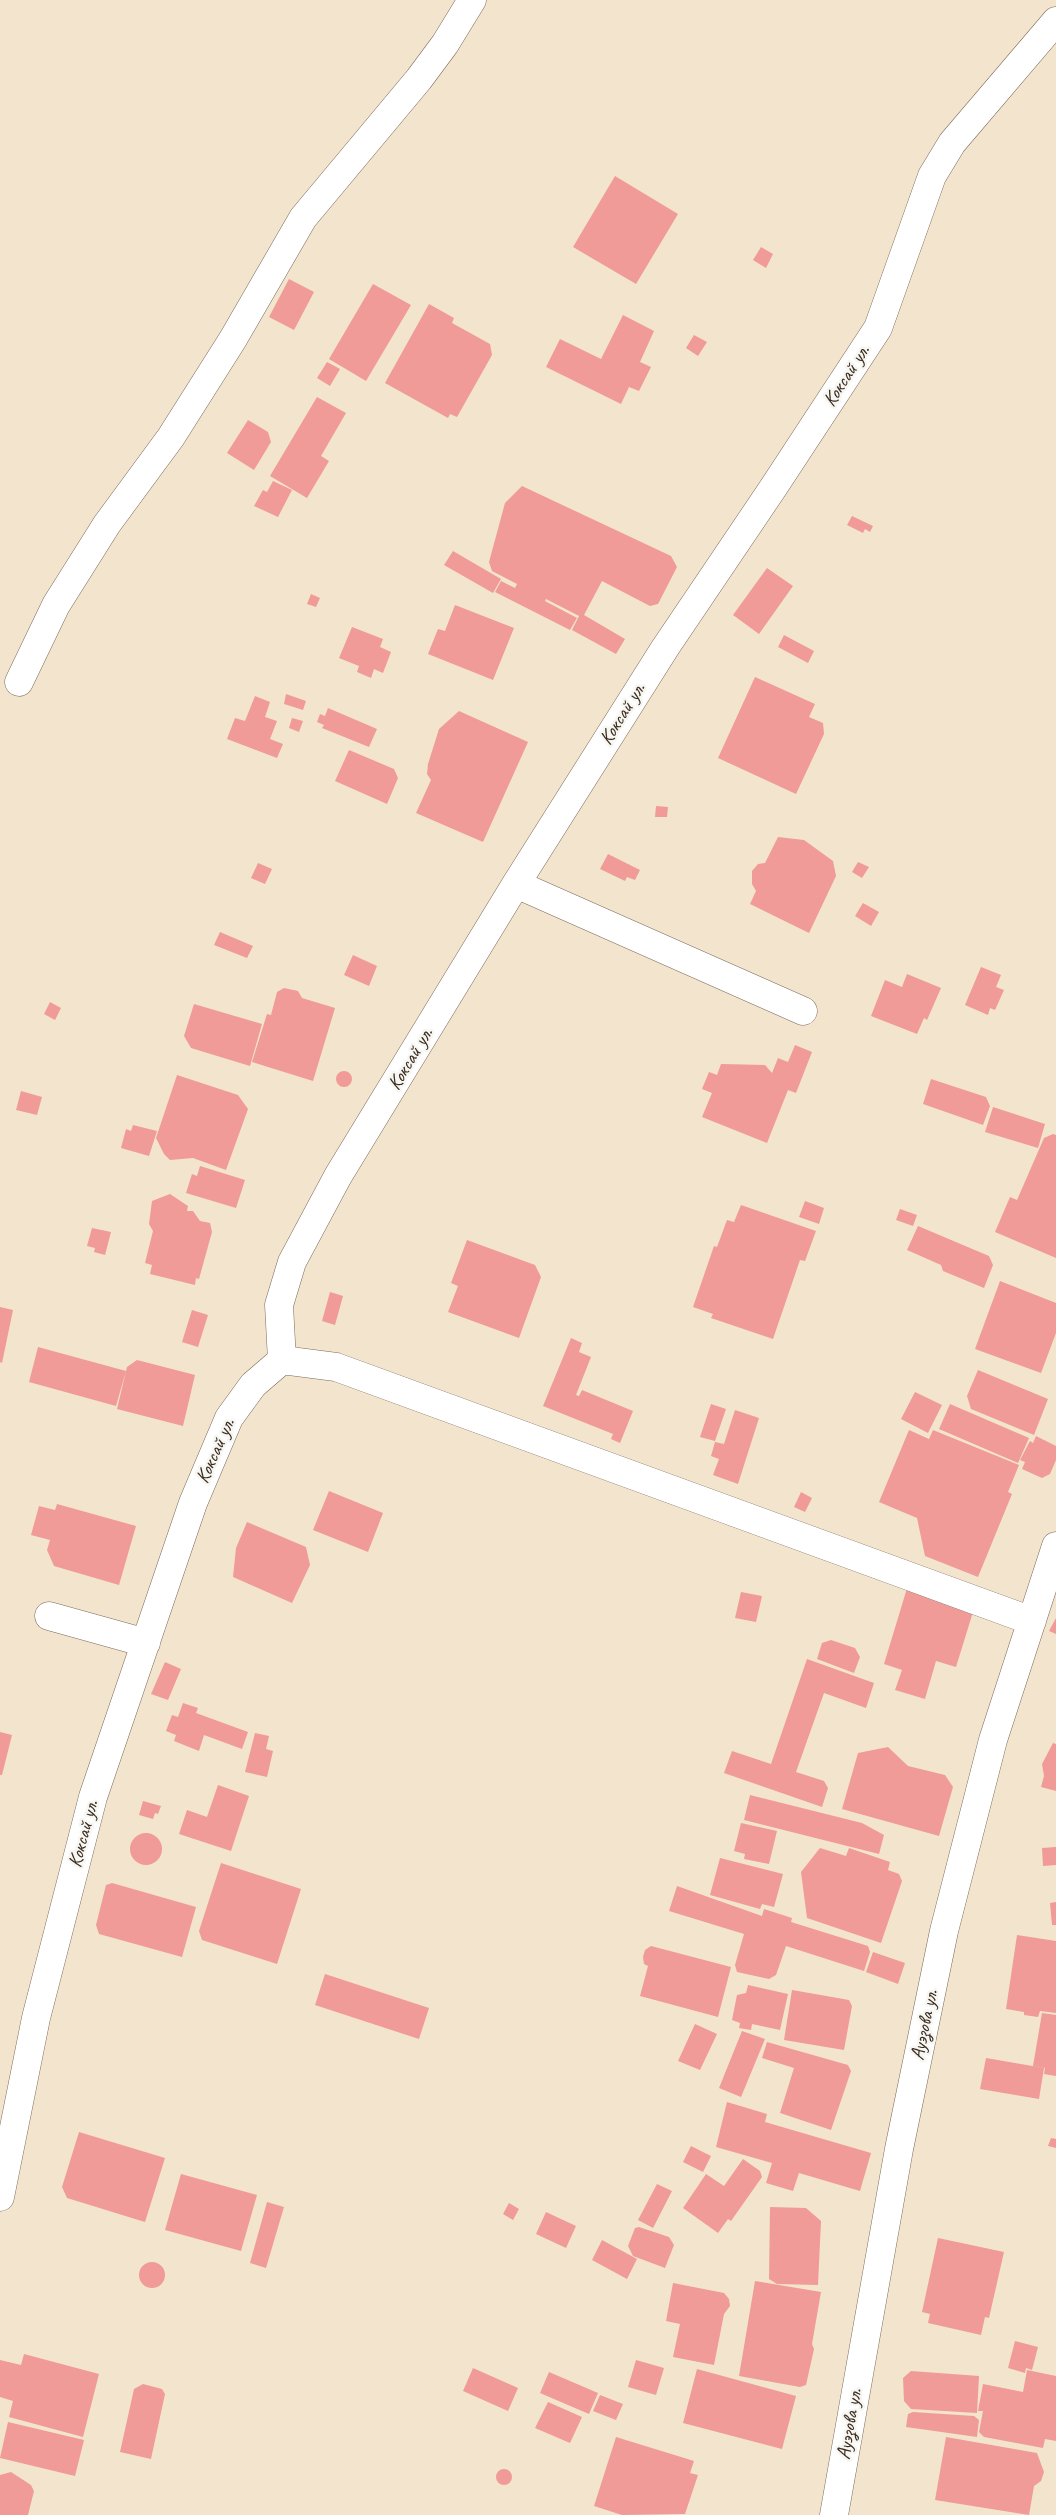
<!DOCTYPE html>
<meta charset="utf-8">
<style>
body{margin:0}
canvas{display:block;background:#f3e4cd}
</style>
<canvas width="1056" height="2515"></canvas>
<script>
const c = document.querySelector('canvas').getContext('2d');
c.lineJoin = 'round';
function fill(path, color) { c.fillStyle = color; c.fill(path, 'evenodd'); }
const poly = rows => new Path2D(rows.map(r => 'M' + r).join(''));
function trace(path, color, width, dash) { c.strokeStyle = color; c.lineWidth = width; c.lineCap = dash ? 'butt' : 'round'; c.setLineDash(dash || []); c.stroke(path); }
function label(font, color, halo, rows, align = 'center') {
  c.font = font + ' Caveat,sans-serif'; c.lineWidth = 5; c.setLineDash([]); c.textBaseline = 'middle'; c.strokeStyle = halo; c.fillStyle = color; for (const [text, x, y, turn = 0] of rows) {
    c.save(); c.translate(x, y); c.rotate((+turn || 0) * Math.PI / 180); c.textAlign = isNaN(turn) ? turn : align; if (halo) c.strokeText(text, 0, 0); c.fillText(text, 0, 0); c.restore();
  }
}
const building = poly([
 [615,176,678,214,636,284,573,247],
 [761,247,773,254,766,268,753,260],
 [289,279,314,292,294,330,269,317],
 [373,284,411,305,366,381,329,359],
 [429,304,454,318,452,323,490,344,492,355,457,417,450,414,448,418,385,383],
 [623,315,654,331,640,362,651,367,639,391,629,387,621,404,546,367,560,339,601,359],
 [694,335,707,342,698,356,686,348],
 [327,362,340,369,330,386,317,378],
 [317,397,346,413,321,456,329,461,307,498,270,476],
 [248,420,268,432,271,442,254,470,227,453],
 [273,481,292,490,278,517,254,506,263,490,267,492],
 [522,486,671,556,677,567,658,604,650,606,602,581,584,615,625,639,616,654,572,630,579,616,583,618,546,599,545,601,577,618,570,630,495,592,501,581,515,588,517,584,492,571,489,562,505,503],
 [852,516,873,526,870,532,865,529,863,533,847,525],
 [453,551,501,579,493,593,444,565],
 [767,568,793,586,759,634,733,615],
 [311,594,320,598,316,607,307,604],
 [455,605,514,628,493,680,428,654,438,629,445,631],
 [352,627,383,639,380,647,391,652,383,673,374,669,371,678,357,672,359,666,339,658],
 [784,635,814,651,808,663,778,647],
 [755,677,815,704,809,717,823,723,824,734,796,794,718,758],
 [286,694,306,701,303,710,284,704],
 [255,696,270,702,265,717,277,721,270,739,283,744,277,758,227,739,235,718,245,721],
 [328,708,377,729,369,747,322,728,324,725,317,722,320,714,325,716],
 [459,711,528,742,483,842,416,813,431,780,427,774,428,764,439,729],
 [292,718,303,721,299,732,289,728],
 [349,750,394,769,398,778,387,804,335,781],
 [656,806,668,807,667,817,655,817],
 [778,837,804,840,833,861,836,876,809,933,750,904,756,891,752,884,752,871,758,864,765,863],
 [608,854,640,870,635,880,627,877,625,881,600,869],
 [858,862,869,867,862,878,852,872],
 [258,863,272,869,265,884,251,878],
 [863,903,879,912,871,926,855,916],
 [220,932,253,946,247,958,214,945],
 [353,955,377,966,369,986,344,975],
 [981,967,1001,975,996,987,1004,990,995,1010,990,1008,988,1015,965,1005],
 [907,974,941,988,927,1020,924,1018,917,1034,871,1016,885,980,902,987],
 [284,988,298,991,302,998,335,1008,313,1081,252,1062,267,1014,271,1015,277,992],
 [50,1002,61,1008,55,1020,44,1014],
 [194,1004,262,1024,250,1066,191,1048,184,1036],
 [795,1045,812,1052,796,1093,788,1090,767,1143,702,1117,712,1093,702,1089,709,1072,717,1075,721,1064,765,1065,772,1073,778,1058,788,1062],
 '336 1079a8 8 0 1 1 16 0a8 8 0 1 1-16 0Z',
 [177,1075,238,1095,248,1109,226,1170,193,1158,170,1160,164,1154,156,1138],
 [931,1079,986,1097,990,1106,983,1125,923,1104],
 [21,1091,42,1097,37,1115,16,1110],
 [993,1107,1045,1124,1038,1148,985,1132],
 [133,1125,157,1131,149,1156,121,1148,126,1129,131,1131],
 [1053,1134,1056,1135,1056,1258,995,1232,1010,1197,1017,1200,1044,1138],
 [200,1166,245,1180,236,1208,186,1193,192,1174,197,1176],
 [170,1194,188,1206,187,1211,193,1211,200,1221,210,1223,212,1232,199,1279,196,1278,195,1285,150,1274,152,1265,145,1263,153,1231,149,1224,152,1201],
 [805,1201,824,1208,819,1224,799,1217],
 [741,1205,816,1231,805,1261,800,1260,773,1339,711,1318,713,1314,693,1307,714,1246,717,1247,727,1220,734,1222],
 [900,1209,917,1215,913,1226,896,1220],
 [918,1226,989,1256,993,1265,984,1288,943,1271,941,1265,907,1250],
 [92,1228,111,1232,105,1255,94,1252,95,1248,87,1246],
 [467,1240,535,1265,541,1277,519,1338,448,1312,458,1286,451,1283],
 [1000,1281,1056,1303,1056,1333,1041,1373,975,1349],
 [330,1292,343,1296,335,1325,322,1321],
 [0,1307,13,1310,2,1363,0,1362],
 [192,1310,208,1315,198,1347,182,1342],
 [571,1338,582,1343,579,1352,591,1357,576,1395,579,1396,582,1390,633,1411,620,1443,611,1439,613,1434,543,1406],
 [38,1347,126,1371,116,1406,29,1382],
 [137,1360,195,1375,183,1426,117,1409,127,1367],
 [978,1370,1048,1399,1034,1435,971,1409,967,1396],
 [915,1392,942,1405,928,1433,901,1419],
 [711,1404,726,1409,715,1441,700,1437],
 [950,1404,1029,1438,1018,1463,939,1429],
 [735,1410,759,1418,738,1484,713,1475,719,1459,711,1456,715,1442,724,1444],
 [909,1430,929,1439,933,1430,1019,1465,1008,1492,1012,1494,978,1577,925,1556,917,1518,879,1502],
 [1036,1436,1056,1446,1056,1460,1050,1474,1042,1478,1022,1469,1025,1462,1020,1460,1030,1441,1033,1443],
 [329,1491,383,1513,368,1552,313,1530],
 [801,1492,812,1498,805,1512,794,1507],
 [57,1504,136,1526,119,1585,54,1566,47,1550,50,1540,31,1535,39,1506,55,1510],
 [247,1522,306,1547,310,1565,292,1603,233,1577,236,1548],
 [908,1585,973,1612,956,1667,936,1661,925,1699,895,1690,902,1670,884,1664],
 [741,1592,762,1596,756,1622,735,1618],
 [1056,1618,1056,1634,1049,1631],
 [831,1640,855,1648,860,1657,854,1673,817,1659,822,1643],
 [807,1659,874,1683,866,1708,824,1693,796,1772,824,1781,828,1788,822,1807,724,1773,732,1751,771,1764],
 [165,1662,181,1669,168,1700,151,1694],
 [183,1703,198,1708,196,1713,248,1732,242,1749,204,1735,199,1751,174,1741,176,1735,166,1731,172,1715,178,1717],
 [0,1732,12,1735,2,1775,0,1775],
 [255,1733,269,1736,266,1749,273,1751,267,1777,245,1772],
 [1053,1743,1056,1744,1056,1791,1041,1787,1044,1776,1042,1764],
 [888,1747,908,1766,945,1775,953,1787,939,1836,842,1809,858,1753],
 [218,1785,249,1796,231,1851,179,1834,187,1810,207,1817],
 [750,1795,862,1823,884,1835,879,1854,744,1820],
 [143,1801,161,1806,158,1814,155,1813,153,1819,139,1815],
 [741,1823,777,1831,769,1864,744,1859,745,1854,734,1851],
 '130 1849a16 16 0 1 1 32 0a16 16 0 1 1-32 0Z',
 [1056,1847,1056,1865,1043,1866,1042,1848],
 [820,1848,846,1856,849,1848,890,1862,888,1870,899,1874,902,1881,881,1943,807,1918,801,1872],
 [720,1858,783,1874,774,1907,762,1904,760,1909,710,1895],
 [221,1863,301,1889,277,1964,202,1940,199,1931],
 [112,1883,196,1907,182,1957,99,1934,96,1925,106,1885],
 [677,1886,762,1916,764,1909,792,1918,791,1922,868,1946,870,1952,864,1971,786,1946,776,1975,769,1979,737,1972,735,1965,744,1934,669,1911],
 [1056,1902,1056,1925,1052,1925,1050,1903],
 [1017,1935,1056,1941,1056,2013,1040,2011,1038,2017,1024,2015,1024,2012,1006,2009],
 [651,1946,731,1967,718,2017,640,1996,648,1966,644,1964,643,1957,645,1950],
 [873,1952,905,1963,898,1984,866,1972],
 [325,1974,429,2008,419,2039,315,2005],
 [748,1985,788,1994,780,2030,752,2024,751,2030,739,2028,740,2023,732,2020,737,1995,746,1993],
 [792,1990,849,2000,852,2006,844,2050,784,2040],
 [1042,2013,1056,2015,1056,2076,1044,2074,1045,2068,1033,2066],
 [695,2024,717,2034,700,2070,678,2061],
 [742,2031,765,2039,741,2097,719,2088],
 [767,2042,848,2065,851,2071,831,2130,780,2113,794,2068,762,2058],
 [986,2058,1044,2068,1039,2099,980,2089],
 [727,2102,767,2114,765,2122,871,2153,860,2191,799,2173,793,2191,766,2183,772,2163,716,2147],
 [79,2132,165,2158,145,2222,67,2198,62,2187],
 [1051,2138,1056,2139,1056,2148,1048,2146],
 [691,2146,711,2156,703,2172,683,2162],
 [743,2159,760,2171,762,2177,731,2221,728,2219,718,2233,683,2208,706,2174,724,2186],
 [181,2174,257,2195,241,2251,165,2230],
 [657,2184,672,2191,653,2228,638,2220],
 [267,2202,284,2207,266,2268,250,2263],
 [509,2203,519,2209,513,2220,503,2214],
 [770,2207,806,2208,821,2221,818,2285,777,2284,769,2279],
 [546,2212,576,2226,566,2248,536,2234],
 [639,2227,669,2237,674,2245,665,2268,633,2256,628,2246,635,2228],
 [938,2238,1004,2252,989,2318,985,2317,981,2335,928,2323,930,2314,922,2312],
 [602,2240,637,2259,627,2279,592,2260],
 '139 2275a13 13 0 1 1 26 0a13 13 0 1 1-26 0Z',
 [755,2281,821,2292,812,2344,814,2349,806,2385,800,2387,739,2376],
 [673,2283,724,2293,729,2299,730,2306,724,2314,714,2365,673,2357,680,2324,666,2321],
 [1015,2341,1038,2347,1032,2370,1026,2368,1025,2373,1008,2368],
 [24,2354,99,2374,83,2437,9,2417,13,2401,0,2397,0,2360,21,2365],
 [636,2360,664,2368,656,2395,628,2387],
 [473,2368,518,2388,508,2411,463,2391],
 [697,2369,796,2396,782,2449,683,2423],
 [1027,2370,1056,2376,1056,2441,1045,2439,1043,2448,984,2437,979,2432,983,2411,978,2411,983,2384,1023,2392],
 [911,2371,979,2376,977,2413,911,2409,904,2401,903,2378],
 [549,2372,598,2393,589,2414,540,2393],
 [143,2384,162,2389,165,2394,151,2459,120,2452,134,2389],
 [600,2395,623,2404,616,2420,593,2411],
 [548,2402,582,2417,570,2443,535,2428],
 [913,2412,974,2416,979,2420,977,2437,906,2427,908,2414],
 [8,2422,84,2440,75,2476,0,2458],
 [616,2437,694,2461,690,2473,698,2475,685,2514,622,2515,594,2506],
 [946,2437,1037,2453,1044,2472,1041,2481,1034,2486,1029,2515,935,2500],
 '496 2477a8 8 0 1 1 16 0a8 8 0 1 1-16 0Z',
 [11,2472,31,2485,34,2491,28,2515,0,2515,0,2475]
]);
const minor = poly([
 [19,682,56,605,107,524,171,437,233,339,303,218,419,79,445,44,472,0],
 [516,884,803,1011],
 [282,1360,279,1305,292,1262,338,1176,516,884,665,648,773,488,878,328,932,176,952,143,1056,21],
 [282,1360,336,1367,1032,1621],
 [49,1616,146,1643],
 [0,2197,36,2018,93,1797,193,1503,229,1418,253,1385,282,1360],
 [834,2515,899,2149,944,1931,993,1740,1056,1546]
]);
const streetNames = [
 ["Коксай ул.",847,376,-57],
 ["Коксай ул.",623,714,-58],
 ["Коксай ул.",411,1059,-59],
 ["Коксай ул.",216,1451,-66],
 ["Коксай ул.",84,1834,-75],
 ["Ауэзова ул.",925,2025,-78],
 ["Ауэзова ул.",850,2424,-80]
];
fill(building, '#f09b98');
trace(minor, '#7b6b5b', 29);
trace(minor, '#fff', 28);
label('20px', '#3b2a1e', '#f6f6f2', streetNames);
</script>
